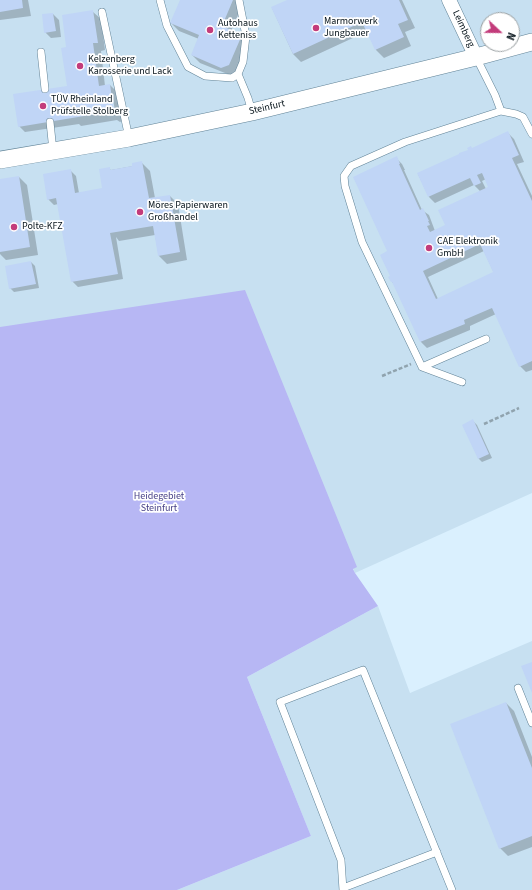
<!DOCTYPE html>
<meta charset="utf-8">
<style>
body{margin:0}
#map{position:relative;width:532px;height:890px;overflow:hidden;background:#daf0fe;font-family:"Source Sans 3",sans-serif}
canvas{display:block}
.north{position:absolute;left:480px;top:12px;width:40px;height:40px;box-sizing:border-box;background:#fff;border:1px solid #9ba1a3;border-radius:50%;rotate:112deg;font-size:11px;font-weight:700;line-height:16px;text-align:center;color:#06131a}
.north::after{content:'';display:block;margin:auto;width:14px;height:18px;background:#c33c7b;clip-path:polygon(50% 0,100% 100%,50% 72%,0 100%)}
</style>
<div id="map">
<canvas width="532" height="890"></canvas>
<div class="north">N</div>
</div>
<script>
const c = document.querySelector('canvas').getContext('2d');
c.lineJoin = 'round';
function fill(path, color) { c.fillStyle = color; c.fill(path, 'evenodd'); }
const poly = rows => new Path2D(rows.map(r => 'M' + r).join(''));
function trace(path, color, width, dash) { c.strokeStyle = color; c.lineWidth = width; c.lineCap = dash ? 'butt' : 'round'; c.setLineDash(dash || []); c.stroke(path); }
function label(font, color, halo, rows, align = 'center') {
  c.font = font + ' "Source Sans 3",sans-serif'; c.lineWidth = 3.5; c.setLineDash([]); c.textBaseline = 'middle'; c.strokeStyle = halo; c.fillStyle = color; for (const [text, x, y, turn = 0] of rows) {
    c.save(); c.translate(x, y); c.rotate((+turn || 0) * Math.PI / 180); c.textAlign = isNaN(turn) ? turn : align; if (halo) c.strokeText(text, 0, 0); c.fillText(text, 0, 0); c.restore();
  }
}
const built = poly([
 [0,0,532,0,532,493,355,573,247,299,0,333],
 [488,20,512,20,512,44,488,44],
 [378,606,410,693,532,641,532,890,177,890,311,836,247,677]
]);
const green = poly([
 [245,290,357,567,353,569,355,573,378,606,247,677,311,836,177,890,0,890,0,327]
]);
const shadow = poly([
 [0,0,28,0,31,16,0,20],
 [181,0,236,0,242,6,231,31,241,35,249,43,237,72,230,75,200,63,192,55,199,39,179,31,171,23],
 [290,0,402,0,415,28,405,32,411,46,384,58,376,50,368,31,301,62,293,54,272,8],
 [93,12,101,19,105,50,101,51,105,86,110,85,118,93,122,121,120,122,117,120,81,126,79,124,25,132,19,126,69,89,68,47],
 [110,93,112,93,115,111,113,111],
 [53,14,59,20,61,37,51,38,45,32],
 [508,133,514,139,524,162,517,164,532,196,532,370,526,372,520,366,496,314,470,326,470,330,427,348,421,342,395,285,392,282,389,252,396,158,402,164,405,170,404,170,422,210,429,215,435,231,447,226,480,191,474,185,435,203,429,197,418,174],
 [486,179,490,187,486,189,482,181],
 [484,251,494,273,438,299,428,277],
 [142,163,150,171,155,198,170,196,178,204,187,260,167,264,159,256,155,235,119,241,116,237,123,279,78,287,72,281,58,204,54,205,48,199,70,170,76,176,79,193,102,189,109,169,111,170,133,166],
 [19,177,27,185,38,255,6,260,0,254,0,180],
 [31,262,35,266,39,288,14,292,10,288],
 [473,421,477,425,492,458,482,462,478,458],
 [506,703,514,711,532,757,532,847,508,856,500,848]
]);
const building = poly([
 [0,0,22,0,23,8,0,12],
 [180,0,233,0,222,26,242,35,229,65,221,68,191,55,199,35,170,23],
 [287,0,399,0,408,20,398,24,404,37,375,50,362,22,293,54,271,7],
 [93,10,98,43,93,43,99,86,110,84,113,106,116,111,114,114,111,114,108,112,18,127,13,94,67,86,61,48,66,47,62,15],
 [53,13,56,31,44,33,42,14],
 [508,131,519,155,512,158,532,201,532,361,519,367,492,308,464,320,465,324,420,342,392,282,391,282,388,277,390,276,380,255,387,251,353,177,397,156,400,164,399,164,420,210,423,208,429,221,428,221,430,225,427,226,430,232,445,225,438,210,488,187,482,173,477,175,481,183,474,186,470,178,428,197,417,173,459,154,459,153,468,150,467,148,471,146,472,148],
 [480,244,493,272,436,299,423,271],
 [142,161,149,198,170,195,180,252,158,256,153,226,110,233,118,274,71,282,56,198,47,200,43,174,71,169,75,193,102,188,99,169,110,167,110,170,132,166,132,163],
 [19,176,30,247,0,252,0,179],
 [31,261,36,284,9,289,5,266],
 [473,419,489,454,478,459,462,425],
 [532,662,532,693,521,666],
 [506,702,532,768,532,836,499,849,450,724]
]);
const path = poly([
 [382,376,411,364],
 [484,424,519,408]
]);
const service = poly([
 [160,0,167,26,188,67,205,76,232,78,238,74],
 [239,0,246,36,243,62,238,74,248,98,252,112],
 [102,12,129,138],
 [41,52,45,89],
 [476,57,495,95,501,111,405,142,351,166,344,176,345,186,362,242,422,367,486,339],
 [501,111,516,114,523,117,532,134],
 [50,122,53,151],
 [422,367,462,382],
 [518,688,532,723],
 [343,888,437,852],
 [343,890,341,860,280,702,363,670,452,890]
]);
const minor = poly([
 [449,0,476,57]
]);
const tertiary = poly([
 [0,160,129,138,252,112,476,57,532,42]
]);
const markers = [
 [316,28,4,"#c33c7b"],
 [210,30,4,"#c33c7b"],
 [80,66,4,"#c33c7b"],
 [43,106,4,"#c33c7b"],
 [140,212,4,"#c33c7b"],
 [14,227,4,"#c33c7b"],
 [429,248,4,"#c33c7b"]
];
const poiNames = [
 ["Marmorwerk",324,22],
 ["Jungbauer",324,34],
 ["Autohaus",218,24],
 ["Ketteniss",218,36],
 ["Kelzenberg",88,60],
 ["Karosserie und Lack",88,72],
 ["TÜV Rheinland",51,100],
 ["Prüfstelle Stolberg",51,112],
 ["Möres Papierwaren",148,206],
 ["Großhandel",148,218],
 ["Polte-KFZ",22,227],
 ["CAE Elektronik",437,242],
 ["GmbH",437,254]
];
const streetNames = [
 ["Leimberg",463,29,65],
 ["Steinfurt",267,108,-13]
];
const parkNames = [
 ["Heidegebiet",159,497],
 ["Steinfurt",159,509]
];
fill(built, '#c7e0f1');
fill(green, '#b7b7f4');
fill(shadow, '#0003');
fill(building, '#c0d5f6');
trace(service, '#618397', 8);
trace(minor, '#618397', 15);
trace(tertiary, '#618397', 18);
trace(path, '#90a3ae', 2.5, [4, 2]);
trace(service, '#fff', 7);
trace(minor, '#fff', 14);
trace(tertiary, '#fff', 17);
for (const [x, y, r, color] of markers) { const dot = new Path2D(); dot.arc(x, y, r, 0, 2 * Math.PI); c.fillStyle = color; c.fill(dot); trace(dot, '#fff', 1.5); }
label('10px', '#06131a', '#fff', poiNames, 'left');
label('10px', '#06131a', '#fff', streetNames);
label('10px', '#453f86', '#fff', parkNames);
</script>
